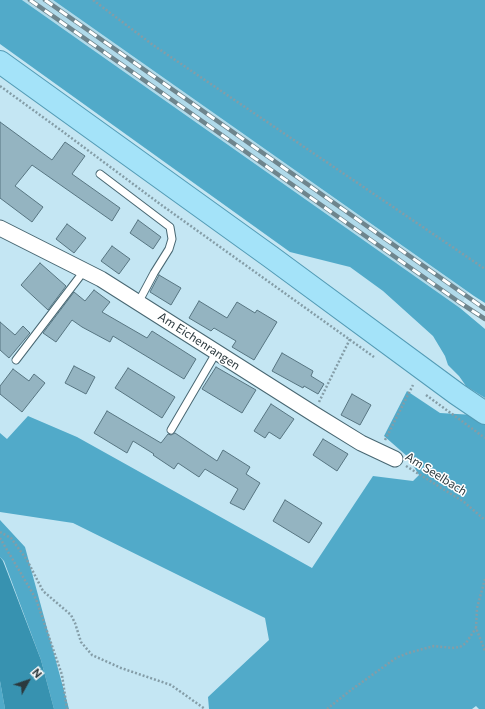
<!DOCTYPE html>
<style>
body{margin:0}
#map{position:relative;width:485px;height:709px;overflow:hidden;background:#c4e6f3;font-family:Commissioner,sans-serif}
canvas{display:block}
.north{position:absolute;left:8px;top:661px;width:40px;height:40px;-webkit-text-stroke:3px #fff;paint-order:stroke;rotate:50deg;font-size:11px;font-weight:700;line-height:16px;text-align:center;color:#2b393e}
.north::after{content:'';display:block;margin:auto;width:14px;height:18px;background:#2b393e;clip-path:polygon(50% 0,100% 100%,50% 72%,0 100%)}
</style>
<div id="map">
<canvas width="485" height="709"></canvas>
<div class="north">N</div>
</div>
<script>
const c = document.querySelector('canvas').getContext('2d');
c.lineJoin = 'round';
function fill(path, color) { c.fillStyle = color; c.fill(path, 'evenodd'); }
const poly = rows => new Path2D(rows.map(r => 'M' + r).join(''));
function trace(path, color, width, dash) { c.strokeStyle = color; c.lineWidth = width; c.lineCap = dash ? 'butt' : 'round'; c.setLineDash(dash || []); c.stroke(path); }
function label(font, color, halo, rows, align = 'center') {
  c.font = font + ' Commissioner,sans-serif'; c.lineWidth = 3; c.setLineDash([]); c.textBaseline = 'middle'; c.strokeStyle = halo; c.fillStyle = color; for (const [text, x, y, turn = 0] of rows) {
    c.save(); c.translate(x, y); c.rotate((+turn || 0) * Math.PI / 180); c.textAlign = isNaN(turn) ? turn : align; if (halo) c.strokeText(text, 0, 0); c.fillText(text, 0, 0); c.restore();
  }
}
const built = poly([
 [22,0,53,0,468,292,460,308]
]);
const forest = poly([
 [0,0,22,0,460,308,485,329,485,398,466,386,459,376,448,365,445,356,433,336,383,291,350,267,290,252,0,44],
 [53,0,485,0,485,303,474,296],
 [407,391,440,413,474,415,485,423,485,709,479,709,476,706,472,709,209,709,208,697,269,640,265,618,73,523,0,512,0,433,7,439,28,416,77,437,312,568,373,476,413,481,419,475,408,457,384,436],
 [0,520,25,547,69,709,54,709,41,660,4,561,0,557],
 [0,681,5,709,0,709]
]);
const water = poly([
 [0,557,3,561,41,660,54,709,5,709,0,681]
]);
const building = poly([
 [0,122,52,160,65,142,85,156,72,174,120,208,112,221,32,165,15,186,43,207,32,222,0,198,0,122],
 [138,220,161,237,153,249,130,233,138,220],
 [67,224,86,238,74,253,56,239,67,224],
 [112,246,130,259,119,274,101,261,112,246],
 [40,263,66,286,48,310,21,285,40,263],
 [159,275,181,288,171,305,150,292,159,275],
 [94,290,110,302,102,312,147,338,152,331,196,359,184,379,113,336,110,342,82,327,72,320,56,342,43,333,74,292,85,301,94,290],
 [199,301,227,318,237,302,255,313,257,310,277,322,254,360,232,347,236,341,214,328,211,331,189,318,199,301],
 [0,322,15,335,23,326,30,333,9,358,0,350,0,322],
 [282,353,313,371,311,376,324,384,318,394,304,386,303,388,272,371,282,353],
 [74,366,95,377,86,394,65,383,74,366],
 [216,367,256,390,242,413,202,389,216,367],
 [128,368,175,397,162,418,115,388,128,368],
 [13,369,29,381,34,374,45,383,22,412,0,394,0,386,13,369],
 [352,394,371,405,360,425,341,415,352,394],
 [271,404,294,419,280,439,269,432,265,438,254,431,271,404],
 [107,411,161,443,168,434,171,435,175,433,217,461,223,450,250,467,246,474,260,483,244,510,230,503,238,489,205,469,199,477,178,463,174,469,153,455,154,454,133,441,127,453,94,433,107,411],
 [323,439,348,454,337,471,313,455,323,439],
 [285,500,322,523,309,543,273,521,285,500]
]);
const path = poly([
 [93,0,153,45,485,269],
 [0,86,62,131,160,204,374,357],
 [426,395,485,438],
 [319,402,350,339],
 [385,440,413,385],
 [406,466,464,502,485,520],
 [0,532,11,538,27,560,43,591,71,615,75,623,81,642,92,655,121,668,171,685,205,709],
 [0,538,36,599,62,675,67,709],
 [485,579,477,608,476,628,485,651],
 [327,709,351,690,396,658,408,653,434,646,452,648,460,647,466,643,476,628]
]);
const service = poly([
 [100,174,170,227,172,239,169,249,154,273,138,303],
 [16,360,84,271],
 [171,430,216,353]
]);
const minor = poly([
 [0,228,101,279,314,414,361,443,395,459]
]);
const primary = poly([
 [0,62,271,257,457,394,485,413]
]);
const rail = poly([
 [30,0,459,302,485,319],
 [45,0,485,309]
]);
const streetNames = [
 ["Am Eichenrangen",199,341,33],
 ["Am Seelbach",436,474,32]
];
fill(built, '#b0daea');
fill(forest, '#51aac9');
fill(water, '#3792b0');
fill(building, '#94b4c1');
trace(building, '#577581', 1);
trace(service, '#486772', 9);
trace(minor, '#486772', 17);
trace(primary, '#539bb5', 24);
trace(path, '#849da7', 2.5, [2, 2]);
trace(service, '#fff', 7);
trace(minor, '#fff', 15);
trace(primary, '#a4e3f9', 22);
trace(rail, '#6e858d', 4.5);
trace(rail, '#fff', 3, [9]);
label('12px', '#2b393e', '#fff', streetNames);
</script>
